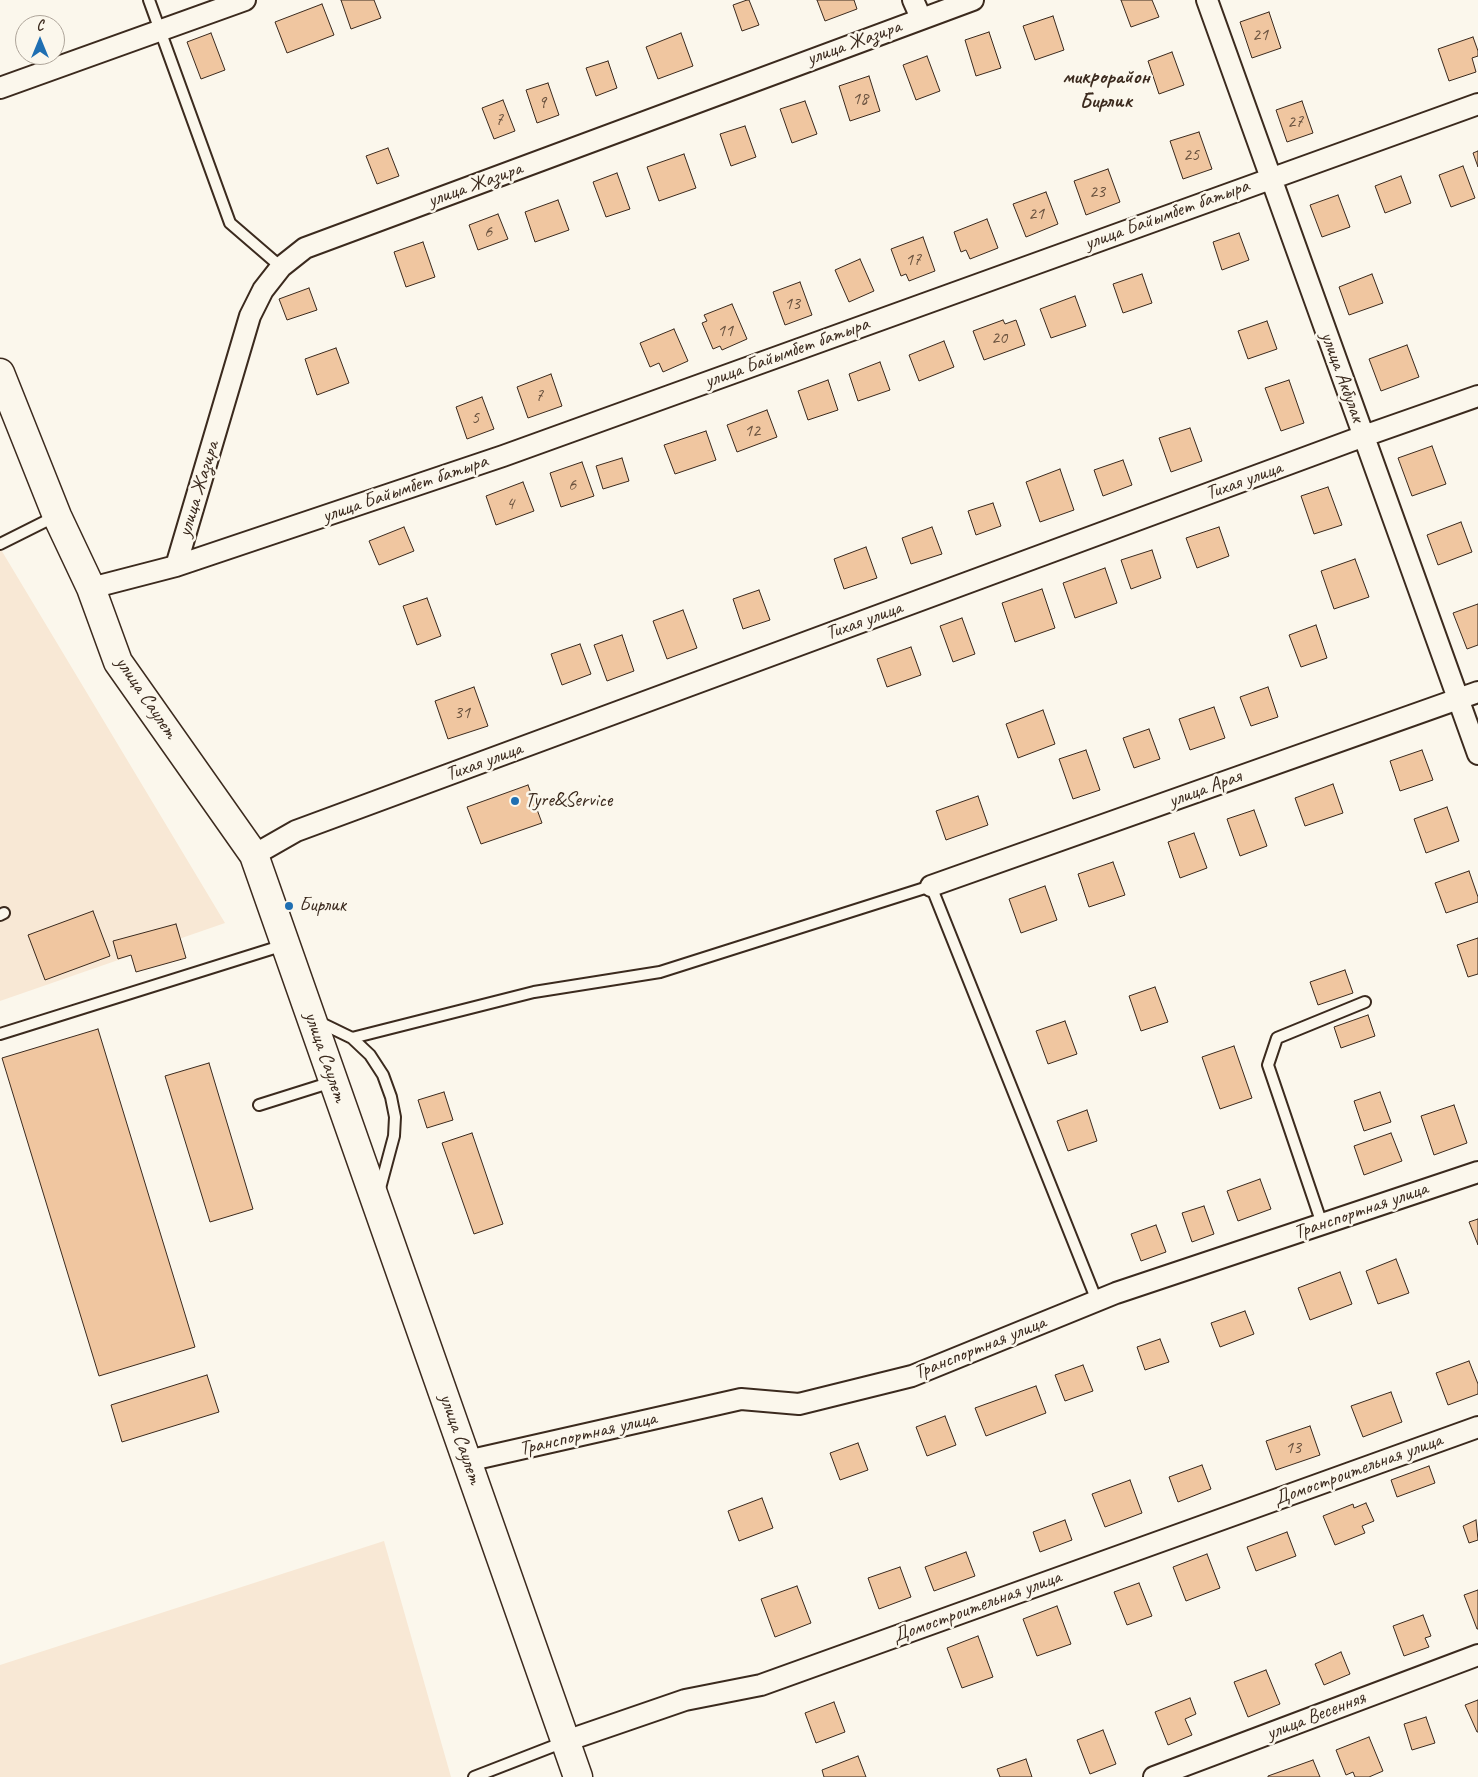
<!DOCTYPE html>
<meta charset="utf-8">
<style>
body{margin:0}
#map{position:relative;width:1478px;height:1777px;overflow:hidden;background:#fbf7ec;font-family:Caveat,sans-serif}
canvas{display:block}
.north{position:absolute;left:15px;top:15px;width:50px;height:50px;box-sizing:border-box;background:#fbf7ec;border:1px solid #aea59a;border-radius:50%;rotate:0deg;font-size:14px;font-weight:700;line-height:20px;text-align:center;color:#3b2a1e}
.north::after{content:'';display:block;margin:auto;width:18px;height:22px;background:#1f6fb2;clip-path:polygon(50% 0,100% 100%,50% 72%,0 100%)}
</style>
<div id="map">
<canvas width="1478" height="1777"></canvas>
<div class="north">С</div>
</div>
<script>
const c = document.querySelector('canvas').getContext('2d');
c.lineJoin = 'round';
function fill(path, color) { c.fillStyle = color; c.fill(path, 'evenodd'); }
const poly = rows => new Path2D(rows.map(r => 'M' + r).join(''));
function trace(path, color, width, dash) { c.strokeStyle = color; c.lineWidth = width; c.lineCap = dash ? 'butt' : 'round'; c.setLineDash(dash || []); c.stroke(path); }
function label(font, color, halo, rows, align = 'center') {
  c.font = font + ' Caveat,sans-serif'; c.lineWidth = 5; c.setLineDash([]); c.textBaseline = 'middle'; c.strokeStyle = halo; c.fillStyle = color; for (const [text, x, y, turn = 0] of rows) {
    c.save(); c.translate(x, y); c.rotate((+turn || 0) * Math.PI / 180); c.textAlign = isNaN(turn) ? turn : align; if (halo) c.strokeText(text, 0, 0); c.fillText(text, 0, 0); c.restore();
  }
}
const built = poly([
 [0,548,225,923,0,1001],
 [384,1541,451,1777,0,1777,0,1665]
]);
const building = poly([
 [341,0,374,0,381,18,351,29,341,0],
 [747,0,749,0,759,25,742,31,733,5,747,0],
 [817,0,854,0,857,9,825,21,817,0],
 [1121,0,1152,0,1159,17,1131,27,1121,0],
 [322,4,334,35,287,53,275,22,322,4],
 [1269,12,1281,48,1252,58,1240,22,1269,12],
 [1053,16,1064,50,1035,60,1023,26,1053,16],
 [989,32,1001,68,976,76,965,40,989,32],
 [211,33,225,70,201,79,187,42,211,33],
 [681,33,693,66,658,79,646,47,681,33],
 [1473,37,1478,51,1478,56,1472,58,1476,72,1449,81,1438,49,1473,37],
 [1172,52,1184,85,1159,94,1148,61,1172,52],
 [927,56,940,91,916,100,903,65,927,56],
 [608,61,617,88,596,96,586,68,608,61],
 [869,76,880,111,850,121,839,86,869,76],
 [548,83,559,115,537,123,526,90,548,83],
 [503,100,515,131,494,139,482,108,503,100],
 [805,101,817,134,792,143,780,109,805,101],
 [1302,101,1313,133,1287,142,1276,110,1302,101],
 [745,126,756,157,731,166,720,134,745,126],
 [1199,132,1212,169,1183,179,1170,141,1199,132],
 [388,148,399,176,377,184,366,156,388,148],
 [1478,151,1478,167,1473,153,1478,151],
 [684,154,696,188,659,201,647,167,684,154],
 [1463,166,1475,198,1451,207,1439,175,1463,166],
 [1108,169,1120,202,1086,215,1074,181,1108,169],
 [617,173,630,209,606,217,593,182,617,173],
 [1401,176,1411,203,1385,213,1375,186,1401,176],
 [1046,192,1058,224,1026,237,1013,204,1046,192],
 [1338,195,1350,227,1322,237,1310,205,1338,195],
 [558,200,569,230,535,242,525,212,558,200],
 [498,214,508,239,478,250,469,225,498,214],
 [987,219,998,248,970,259,966,250,961,252,954,232,987,219],
 [1239,233,1249,260,1222,270,1213,242,1239,233],
 [923,237,935,271,909,281,906,274,901,276,891,249,923,237],
 [423,242,435,277,406,287,394,252,423,242],
 [860,259,874,291,849,302,835,270,860,259],
 [1142,274,1152,303,1123,313,1113,284,1142,274],
 [1372,274,1383,303,1349,315,1339,287,1372,274],
 [800,282,812,315,785,325,773,292,800,282],
 [309,288,317,310,287,320,279,299,309,288],
 [1075,296,1086,326,1051,338,1040,309,1075,296],
 [732,304,747,339,722,350,720,346,713,349,702,323,707,321,704,315,732,304],
 [1003,320,1005,324,1016,320,1025,345,984,360,973,331,1003,320],
 [1267,321,1277,349,1248,359,1238,331,1267,321],
 [674,329,688,361,663,372,659,363,650,367,640,343,674,329],
 [944,341,954,367,919,381,909,355,944,341],
 [1407,345,1419,377,1381,391,1369,359,1407,345],
 [336,348,349,383,317,395,305,359,336,348],
 [880,362,890,390,858,401,849,374,880,362],
 [551,374,562,406,528,418,517,387,551,374],
 [828,380,838,410,808,420,798,391,828,380],
 [1289,380,1304,423,1281,431,1265,388,1289,380],
 [482,397,494,429,467,439,456,407,482,397],
 [767,410,777,437,737,452,727,425,767,410],
 [1190,428,1202,461,1171,472,1159,438,1190,428],
 [706,431,716,460,675,474,664,445,706,431],
 [1432,446,1446,484,1412,496,1398,458,1432,446],
 [622,458,629,481,603,489,596,466,622,458],
 [1123,460,1132,485,1103,496,1094,470,1123,460],
 [582,462,594,496,561,507,550,473,582,462],
 [1060,469,1074,510,1040,522,1026,482,1060,469],
 [523,482,534,511,496,525,486,496,523,482],
 [1328,487,1342,525,1314,534,1301,496,1328,487],
 [993,503,1001,526,976,535,968,511,993,503],
 [1461,522,1472,552,1438,565,1427,535,1461,522],
 [404,527,414,551,379,565,369,541,404,527],
 [932,527,942,554,911,564,902,538,932,527],
 [1219,527,1229,556,1197,568,1186,538,1219,527],
 [866,547,877,578,844,589,834,559,866,547],
 [1152,550,1161,578,1131,589,1121,560,1152,550],
 [1355,559,1369,597,1334,609,1321,571,1355,559],
 [1105,568,1117,603,1075,618,1063,583,1105,568],
 [1042,589,1055,628,1015,642,1002,603,1042,589],
 [759,590,770,620,743,629,733,599,759,590],
 [427,598,441,636,417,645,403,606,427,598],
 [1478,604,1478,645,1467,649,1453,613,1478,604],
 [683,610,697,648,667,659,653,621,683,610],
 [962,618,975,654,953,662,940,626,962,618],
 [1316,625,1327,658,1301,667,1289,635,1316,625],
 [622,635,634,671,607,681,594,645,622,635],
 [580,644,591,674,562,685,551,654,580,644],
 [911,647,921,675,887,687,877,659,911,647],
 [474,687,488,726,448,739,435,701,474,687],
 [1268,687,1278,717,1251,726,1240,697,1268,687],
 [1214,707,1225,738,1190,750,1179,719,1214,707],
 [1043,710,1055,744,1018,758,1006,724,1043,710],
 [1149,729,1160,759,1134,768,1123,738,1149,729],
 [1086,750,1100,790,1073,799,1059,759,1086,750],
 [1422,750,1433,780,1400,791,1390,761,1422,750],
 [1333,784,1343,813,1305,826,1295,798,1333,784],
 [528,785,542,823,481,844,467,807,528,785],
 [978,796,988,825,946,840,936,811,978,796],
 [1447,807,1459,841,1426,853,1414,819,1447,807],
 [1254,810,1267,846,1240,856,1227,819,1254,810],
 [1194,833,1207,868,1180,878,1168,842,1194,833],
 [1113,862,1125,895,1089,907,1078,874,1113,862],
 [1469,871,1478,897,1478,902,1446,913,1435,883,1469,871],
 [1045,886,1057,920,1021,933,1009,899,1045,886],
 [93,911,110,956,45,980,28,935,93,911],
 [176,924,186,958,136,972,131,955,118,959,113,941,176,924],
 [1478,938,1478,974,1468,977,1457,945,1478,938],
 [1345,970,1353,993,1318,1005,1310,982,1345,970],
 [1155,987,1168,1022,1141,1031,1129,996,1155,987],
 [1368,1015,1375,1036,1341,1048,1334,1027,1368,1015],
 [1065,1021,1077,1054,1048,1064,1036,1031,1065,1021],
 [98,1029,195,1347,99,1376,2,1058,98,1029],
 [1234,1046,1252,1098,1220,1109,1202,1057,1234,1046],
 [209,1063,253,1209,210,1222,165,1076,209,1063],
 [444,1092,453,1120,427,1128,418,1100,444,1092],
 [1380,1092,1391,1122,1364,1131,1354,1101,1380,1092],
 [1454,1105,1467,1143,1434,1155,1421,1116,1454,1105],
 [1087,1110,1097,1141,1068,1151,1057,1121,1087,1110],
 [472,1133,503,1224,474,1234,442,1143,472,1133],
 [1391,1133,1402,1161,1364,1175,1354,1146,1391,1133],
 [1260,1179,1271,1209,1238,1221,1227,1191,1260,1179],
 [1204,1206,1214,1234,1192,1242,1182,1213,1204,1206],
 [1478,1219,1478,1245,1469,1222,1478,1219],
 [1156,1225,1166,1252,1141,1261,1131,1234,1156,1225],
 [1396,1259,1409,1293,1378,1304,1366,1271,1396,1259],
 [1340,1272,1352,1304,1310,1320,1298,1288,1340,1272],
 [1245,1311,1254,1334,1220,1347,1211,1323,1245,1311],
 [1160,1339,1169,1362,1145,1370,1137,1347,1160,1339],
 [1469,1361,1478,1384,1478,1394,1448,1405,1436,1373,1469,1361],
 [1083,1365,1093,1391,1065,1401,1055,1375,1083,1365],
 [207,1375,219,1412,122,1442,111,1405,207,1375],
 [1036,1386,1046,1413,986,1436,975,1408,1036,1386],
 [1391,1392,1402,1422,1363,1437,1351,1406,1391,1392],
 [945,1416,956,1445,927,1456,916,1427,945,1416],
 [1310,1426,1320,1455,1276,1470,1266,1441,1310,1426],
 [858,1443,868,1470,840,1480,830,1453,858,1443],
 [1202,1465,1211,1489,1178,1502,1169,1477,1202,1465],
 [1429,1466,1435,1483,1397,1497,1391,1480,1429,1466],
 [1130,1480,1142,1513,1105,1527,1092,1494,1130,1480],
 [762,1498,773,1528,739,1541,728,1511,762,1498],
 [1366,1503,1374,1521,1362,1526,1365,1533,1335,1545,1323,1516,1353,1504,1354,1508,1366,1503],
 [1065,1520,1072,1540,1040,1552,1033,1532,1065,1520],
 [1476,1520,1478,1540,1469,1543,1463,1526,1476,1520],
 [1287,1532,1296,1556,1256,1571,1247,1547,1287,1532],
 [966,1552,975,1576,934,1591,925,1567,966,1552],
 [1207,1554,1220,1588,1186,1601,1173,1567,1207,1554],
 [900,1567,911,1597,879,1609,868,1578,900,1567],
 [1139,1583,1152,1616,1127,1625,1114,1592,1139,1583],
 [797,1586,811,1623,775,1637,761,1599,797,1586],
 [1478,1590,1478,1629,1477,1629,1464,1595,1478,1590],
 [1057,1606,1071,1644,1037,1656,1023,1619,1057,1606],
 [1423,1615,1431,1636,1425,1638,1429,1647,1404,1656,1393,1626,1423,1615],
 [978,1636,993,1677,962,1688,947,1648,978,1636],
 [1341,1652,1350,1674,1324,1685,1315,1664,1341,1652],
 [1266,1670,1280,1704,1248,1717,1234,1682,1266,1670],
 [1190,1698,1196,1714,1185,1719,1192,1735,1168,1745,1155,1712,1190,1698],
 [1478,1700,1478,1732,1477,1732,1465,1705,1478,1700],
 [834,1702,845,1732,816,1743,805,1713,834,1702],
 [1426,1717,1435,1743,1412,1750,1404,1724,1426,1717],
 [1103,1730,1116,1764,1090,1774,1077,1740,1103,1730],
 [1369,1737,1383,1771,1369,1777,1355,1777,1353,1772,1346,1775,1336,1750,1369,1737],
 [858,1756,866,1777,824,1777,822,1770,858,1756],
 [1026,1759,1032,1777,1000,1777,997,1769,1026,1759],
 [1313,1760,1320,1777,1268,1777,1268,1776,1313,1760]
]);
const lane = poly([
 [149,0,230,223,281,267],
 [0,544,56,516],
 [0,915,4,913],
 [317,1021,352,1038,370,1055,383,1075,391,1097,395,1117,394,1136,379,1192],
 [0,1034,284,945],
 [352,1038,534,992,660,972,931,886,1097,1301],
 [259,1105,332,1082],
 [1322,1224,1268,1065,1277,1038,1365,1002],
 [474,1777,564,1742]
]);
const street = poly([
 [913,0,921,18],
 [1207,0,1478,754],
 [0,88,245,0],
 [176,566,250,316,263,290,281,267,305,248,973,0],
 [91,588,176,566,503,456,1478,104],
 [254,855,296,831,1364,436,1478,396],
 [931,886,1478,692],
 [467,1461,741,1399,799,1404,912,1376,1116,1293,1478,1172],
 [566,1741,685,1700,761,1685,1478,1427],
 [1154,1777,1478,1655]
]);
const secondary = poly([
 [0,373,57,516,91,588,118,662,254,855,578,1777]
]);
const markers = [
 [515,801,5,"#1f6fb2"],
 [289,906,5,"#1f6fb2"]
];
const numberNames = [
 ["21",1260,35],
 ["18",860,99],
 ["9",542,103],
 ["7",499,120],
 ["27",1295,122],
 ["25",1191,155],
 ["23",1097,192],
 ["21",1036,214],
 ["6",488,232],
 ["17",913,260],
 ["13",792,304],
 ["11",725,331],
 ["20",999,338],
 ["7",539,396],
 ["5",475,418],
 ["12",752,431],
 ["6",572,485],
 ["4",510,504],
 ["31",462,713],
 ["13",1293,1448]
];
const streetNames = [
 ["улица Жазира",854,43,-20],
 ["улица Жазира",475,185,-20],
 ["улица Байымбет батыра",1167,215,-20],
 ["улица Байымбет батыра",787,353,-20],
 ["улица Акбулак",1342,377,70],
 ["Тихая улица",1244,481,-20],
 ["улица Жазира",199,489,-73],
 ["улица Байымбет батыра",405,489,-19],
 ["Тихая улица",864,621,-20],
 ["улица Саулет",146,698,56],
 ["Тихая улица",484,762,-20],
 ["улица Арая",1205,789,-20],
 ["улица Саулет",325,1057,71],
 ["Транспортная улица",1361,1211,-19],
 ["Транспортная улица",980,1348,-22],
 ["Транспортная улица",588,1434,-13],
 ["улица Саулет",460,1439,71],
 ["Домостроительная улица",1358,1470,-20],
 ["Домостроительная улица",977,1607,-20],
 ["улица Весенняя",1316,1716,-21]
];
const poiNames = [
 ["Tyre&Service",525,801],
 ["Бирлик",299,906]
];
const neighbourhoodNames = [
 ["микрорайон",1106,77],
 ["Бирлик",1106,101]
];
fill(built, '#f8e8d5');
fill(building, '#f0c6a0');
trace(building, '#3b2a1e', 1);
trace(lane, '#3b2a1e', 14);
trace(street, '#3b2a1e', 24);
trace(secondary, '#3b2a1e', 31);
trace(lane, '#fbf7ec', 10);
trace(street, '#fbf7ec', 20);
trace(secondary, '#fbf7ec', 28);
for (const [x, y, r, color] of markers) { const dot = new Path2D(); dot.arc(x, y, r, 0, 2 * Math.PI); c.fillStyle = color; c.fill(dot); trace(dot, '#fbf7ec', 2); }
label('18px', '#68513e', null, numberNames);
label('20px', '#3b2a1e', '#fbf7ec', streetNames);
label('20px', '#3b2a1e', '#fbf7ec', poiNames, 'left');
label('bold 21px', '#3b2a1e', '#fbf7ec', neighbourhoodNames);
</script>
